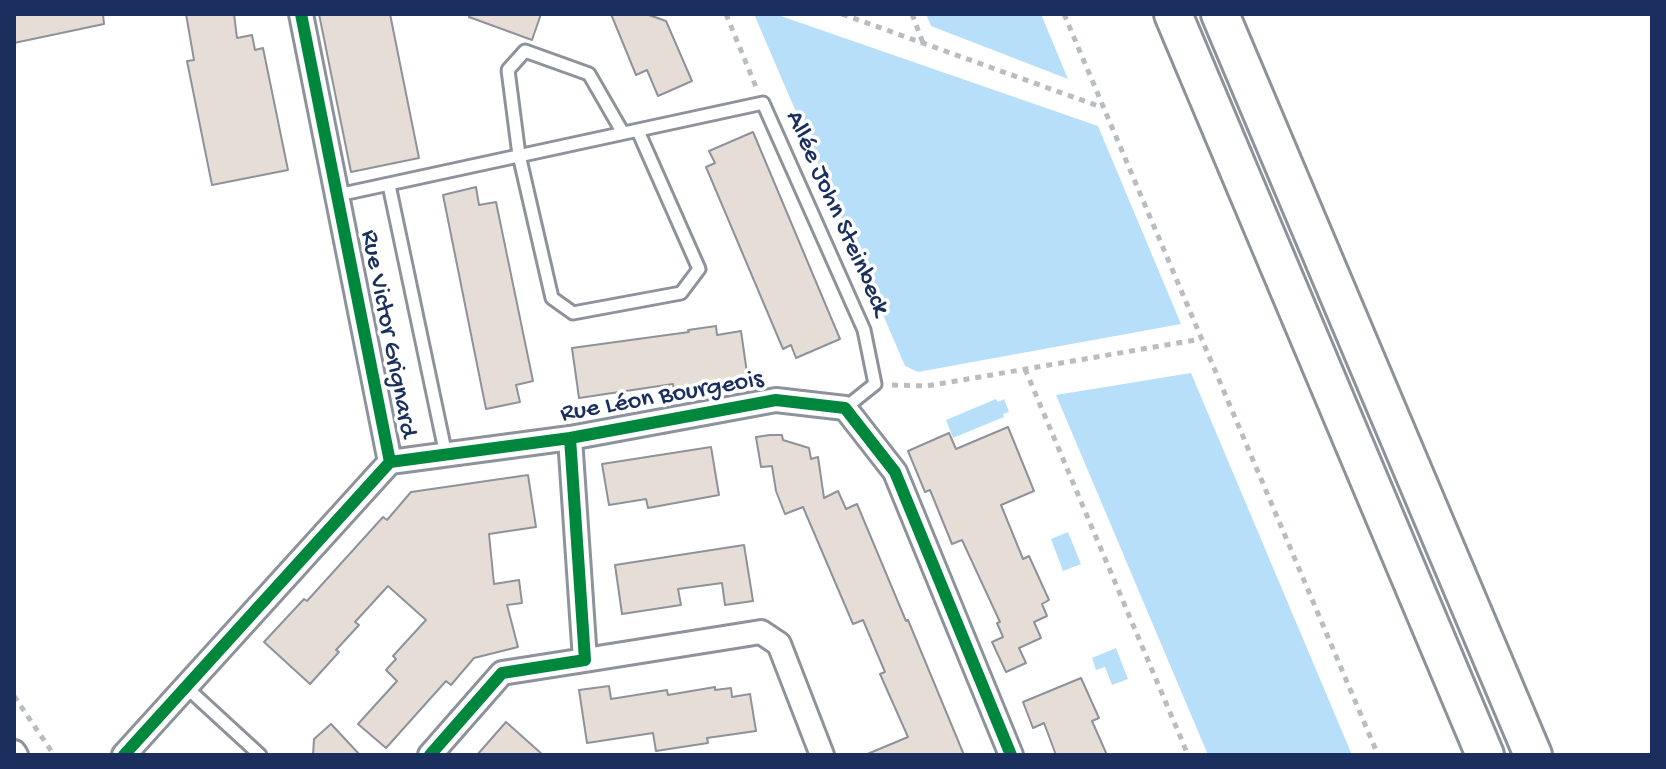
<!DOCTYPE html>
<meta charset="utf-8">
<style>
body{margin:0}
#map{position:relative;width:1666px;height:769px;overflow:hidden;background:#fff;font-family:"Gochi Hand",sans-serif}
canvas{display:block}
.frame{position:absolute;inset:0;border:16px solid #1b2f5e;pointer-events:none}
</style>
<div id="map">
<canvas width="1666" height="769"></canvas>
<div class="frame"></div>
</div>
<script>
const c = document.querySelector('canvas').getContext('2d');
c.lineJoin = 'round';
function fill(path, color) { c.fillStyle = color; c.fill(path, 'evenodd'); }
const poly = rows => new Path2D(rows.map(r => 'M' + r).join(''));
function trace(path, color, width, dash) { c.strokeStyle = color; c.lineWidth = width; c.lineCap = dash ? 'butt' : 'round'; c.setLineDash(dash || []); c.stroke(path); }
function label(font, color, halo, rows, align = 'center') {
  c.font = font + ' "Gochi Hand",sans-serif'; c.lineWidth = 7; c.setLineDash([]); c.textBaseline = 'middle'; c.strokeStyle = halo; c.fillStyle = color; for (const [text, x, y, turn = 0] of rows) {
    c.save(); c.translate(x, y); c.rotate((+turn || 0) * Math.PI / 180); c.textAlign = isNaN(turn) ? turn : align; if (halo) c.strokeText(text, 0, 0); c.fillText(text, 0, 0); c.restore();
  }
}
const water = poly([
 [754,14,775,14,1098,126,1181,324,918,372,905,366],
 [926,14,1041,14,1068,79,931,26],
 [1191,373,1352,755,1208,755,1056,395],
 [996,399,998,402,1004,399,1009,412,1003,414,1004,417,953,438,946,420],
 [1068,532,1081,564,1063,571,1051,539],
 [1116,648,1128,679,1112,685,1105,667,1096,670,1092,658]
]);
const building = poly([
 [14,14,103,14,104,24,14,43,14,14],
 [186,14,234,14,237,38,252,35,255,50,263,48,288,170,212,185,187,61,194,60,186,14],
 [319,14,390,14,419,158,351,172,319,14],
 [470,14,541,14,532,40,469,17,470,14],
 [611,14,646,14,666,21,692,81,658,96,647,70,636,75,611,14],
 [753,132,840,339,796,358,791,345,783,349,706,167,715,163,709,151,753,132],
 [476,187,479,205,496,202,533,381,516,385,520,402,486,409,443,195,476,187],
 [716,326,717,335,741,331,748,380,674,391,673,384,579,398,572,348,689,332,688,330,716,326],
 [1008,427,1034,491,1001,505,1023,559,1029,556,1049,600,1042,604,1047,616,1034,622,1041,638,1019,648,1026,663,1006,672,992,642,1003,637,997,623,1000,622,962,540,952,544,930,490,925,492,908,451,949,433,956,449,1008,427],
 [770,435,782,435,783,440,809,448,811,459,818,457,824,498,838,491,846,509,857,504,906,621,908,620,964,755,865,755,908,737,880,674,885,672,863,620,853,624,803,507,785,514,776,491,772,466,761,467,756,437,770,435],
 [711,447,719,495,648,508,646,499,609,505,602,464,711,447],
 [528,475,536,527,489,534,494,584,519,580,522,603,507,605,518,647,474,658,451,685,446,681,386,748,358,724,397,681,386,670,396,659,393,656,426,620,388,586,355,622,359,625,336,650,339,652,310,684,264,642,304,599,307,601,383,517,387,520,411,492,528,475],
 [744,545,753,601,725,605,722,583,678,589,681,605,622,614,615,565,744,545],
 [1081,678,1099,718,1092,721,1107,755,1056,755,1044,723,1033,728,1023,702,1081,678],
 [609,686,611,699,667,690,668,695,715,687,715,690,731,688,732,697,750,694,756,731,707,738,708,743,656,751,653,733,587,743,579,690,609,686],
 [506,722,543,755,477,755,506,722],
 [331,724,360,755,313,755,314,739,331,724]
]);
const path = poly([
 [726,14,756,87],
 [842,14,1101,107],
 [912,14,923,43],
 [1064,14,1378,755],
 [1025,369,1188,755],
 [892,385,927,386,1201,339],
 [14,696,54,755]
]);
const service = poly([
 [623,133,589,74,525,51,508,70,519,155,552,298,573,313,681,293,699,269,638,131],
 [389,185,446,455],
 [338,195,763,103,864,330,875,384,845,408],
 [186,687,260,755]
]);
const minor = poly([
 [390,462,570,438,776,400,845,408,895,472,1011,755],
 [585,660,761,632,779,644,822,755],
 [14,752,16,755],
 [124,755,390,462,301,14],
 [430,755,502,673,585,660,570,438]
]);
const trunk = poly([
 [1173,14,1485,755],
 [1220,14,1533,755]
]);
const cycleway = poly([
 [390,462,570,438,776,400,845,408,895,472,1011,755],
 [124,755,390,462,301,14],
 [430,755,502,673,585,660,570,438]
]);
const streetNames = [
 ["Allée John Steinbeck",836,214,66],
 ["Rue Victor Grignard",387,334,79],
 ["Rue Léon Bourgeois",662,398,-10]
];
fill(water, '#b7dff9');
fill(building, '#e6ddd6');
trace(building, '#8e929a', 2);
trace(service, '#8e929a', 17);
trace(minor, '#8e929a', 28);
trace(trunk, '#8e929a', 42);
trace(path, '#b9bcc1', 5, [6, 6]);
trace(service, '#fff', 11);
trace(minor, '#fff', 22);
trace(trunk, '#fff', 36);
trace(cycleway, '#00873e', 12);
label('26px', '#1b2f5e', '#fff', streetNames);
</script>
